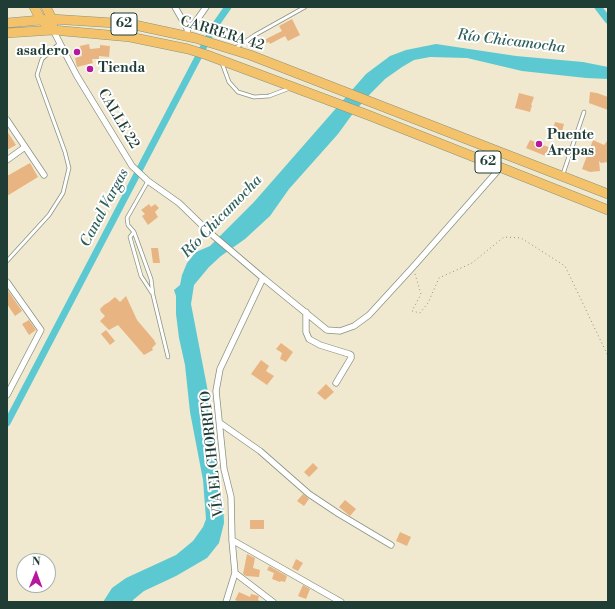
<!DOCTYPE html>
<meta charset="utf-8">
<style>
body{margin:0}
#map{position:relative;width:615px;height:609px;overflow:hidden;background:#f0e9cf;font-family:"Libre Bodoni",serif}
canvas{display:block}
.frame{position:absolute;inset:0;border:8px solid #1f3d34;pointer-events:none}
.north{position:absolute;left:16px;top:553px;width:40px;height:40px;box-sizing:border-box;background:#fff;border:1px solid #a5b1ae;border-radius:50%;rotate:1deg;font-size:11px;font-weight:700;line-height:16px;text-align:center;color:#1f3d34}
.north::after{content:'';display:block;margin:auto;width:14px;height:18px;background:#b5179e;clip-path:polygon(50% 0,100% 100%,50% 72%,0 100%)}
</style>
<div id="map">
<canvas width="615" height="609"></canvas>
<div class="frame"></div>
<div class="north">N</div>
</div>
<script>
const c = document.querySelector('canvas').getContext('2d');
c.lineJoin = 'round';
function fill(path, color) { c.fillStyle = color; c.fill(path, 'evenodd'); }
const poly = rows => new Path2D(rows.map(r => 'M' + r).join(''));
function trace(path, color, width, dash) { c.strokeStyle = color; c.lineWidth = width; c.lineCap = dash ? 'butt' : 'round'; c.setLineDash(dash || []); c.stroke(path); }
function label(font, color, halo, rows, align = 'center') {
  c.font = font + ' "Libre Bodoni",serif'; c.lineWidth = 4; c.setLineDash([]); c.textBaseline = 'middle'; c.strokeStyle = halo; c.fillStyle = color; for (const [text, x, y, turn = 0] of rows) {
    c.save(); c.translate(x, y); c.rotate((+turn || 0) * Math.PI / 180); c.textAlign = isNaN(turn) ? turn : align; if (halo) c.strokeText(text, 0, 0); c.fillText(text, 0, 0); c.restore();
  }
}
const water = poly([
 [436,44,516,56,583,62,608,67,608,79,586,78,522,71,467,58,430,57,414,60,402,67,385,79,372,92,354,112,338,134,289,189,270,216,245,239,221,256,209,267,194,285,191,304,208,392,208,411,218,481,223,498,224,523,219,543,207,558,176,576,144,591,133,600,132,602,103,602,112,588,126,578,176,555,193,541,203,527,206,519,203,480,190,412,185,365,179,338,176,314,176,296,174,290,180,285,182,275,187,263,196,252,210,246,254,202,366,74,390,56,406,50]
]);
const canal = poly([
 [598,7,608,20],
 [7,423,214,27,228,7]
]);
const building = poly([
 [292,19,300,35,288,41,285,36,270,44,269,42,259,46,258,43,282,31,279,26],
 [89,44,90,49,100,48,100,45,110,46,109,57,99,56,99,59,92,59,93,63,77,67,75,58,82,56,80,46],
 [590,92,597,93,608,97,608,110,589,103],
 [519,93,534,97,531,105,532,105,530,112,515,108],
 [555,122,564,124,562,131,553,129],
 [7,131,16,145,7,150],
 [530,140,551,148,548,157,526,148],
 [593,140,604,145,608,140,608,162,601,163,599,161,600,171,590,172,582,169],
 [30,163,38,177,7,196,7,176],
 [149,204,151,207,155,204,159,208,155,212,158,217,148,225,142,216,145,214,141,210],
 [151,248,158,248,160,263,153,263],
 [7,289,22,311,15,316,7,304],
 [126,296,137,320,154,340,156,344,152,348,153,350,144,355,118,325,109,330,100,321,105,316,101,312,100,309,104,305,109,302,115,297,120,302],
 [29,320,36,330,29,335,22,324],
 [106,330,115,341,110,345,101,334],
 [281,343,293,352,286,362,280,359,282,353,276,349],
 [261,360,269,366,266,371,274,376,267,385,251,374],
 [326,384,334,392,325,400,317,393],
 [313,463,318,468,309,477,304,472],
 [303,494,309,499,304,506,297,501],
 [345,500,356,509,350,516,339,507],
 [250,520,264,520,264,529,250,529],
 [400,532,411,537,407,546,396,541],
 [247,554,255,558,253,568,260,570,259,577,246,576,243,574],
 [296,559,303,563,298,571,292,568],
 [269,566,287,576,285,582,281,581,280,582,272,579,274,573,267,570],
 [303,585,310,589,306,599,298,596],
 [239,592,250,597,251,594,259,596,258,600,262,602,239,602,235,600]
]);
const path = poly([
 [415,274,421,294,412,311,420,313,428,303,439,278,472,263,504,237,521,238,565,266,608,356]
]);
const service = poly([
 [234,49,255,35,305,7],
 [222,63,229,82,238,92,254,97,269,96,290,88],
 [563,174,584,112],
 [148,181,127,218,128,225,134,232,151,279,153,295,168,357],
 [134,232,130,237,141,276,152,293],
 [7,261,49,215,63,193,69,168,65,152,37,75,42,59,60,43]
]);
const minor = poly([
 [175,7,187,28,188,36],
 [187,28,194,24,206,7],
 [53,30,77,76,132,166,148,181,179,203,209,232,263,278,220,369,216,391,224,469,231,497,232,540,235,573,226,602],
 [7,120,44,175],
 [7,160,25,147],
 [263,278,327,330,340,331,354,326,369,315,413,267,501,167],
 [7,282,41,330,7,395],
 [306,312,306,332,309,339,320,345,349,354,351,355,351,358,336,383],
 [220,423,260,451,309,494,339,514,391,545],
 [232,540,341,602],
 [235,573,273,602]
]);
const primary = poly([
 [34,7,41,20,53,30],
 [46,7,52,19,53,25]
]);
const trunk = poly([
 [7,23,52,19,130,24,195,38,250,55,608,194],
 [7,33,53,30,130,37,188,49,207,55,368,115,608,210]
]);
const markers = [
 [77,52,4,"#b5179e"],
 [90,69,4,"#b5179e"],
 [539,144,4,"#b5179e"]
];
const shields = [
 [124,24,26],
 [488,162,26]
];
const shieldNames = [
 ["62",124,24],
 ["62",488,162]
];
const streetNames = [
 ["CARRERA 42",222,34,17],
 ["CALLE 22",118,119,59],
 ["VÍA EL CHORRITO",213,454,-96]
];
const poiNames = [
 ["asadero",69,52,"right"],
 ["Tienda",98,69],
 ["Puente",547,136],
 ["Arepas",547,152]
];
const waterNames = [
 ["Río Chicamocha",511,42,7],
 ["Canal Vargas",105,208,-62],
 ["Río Chicamocha",222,217,-46]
];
fill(water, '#5cc8d2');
trace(canal, '#5cc8d2', 7);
fill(building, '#e8b481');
trace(service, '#889382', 4.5);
trace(minor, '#889382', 7);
trace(primary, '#889382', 10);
trace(trunk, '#889382', 10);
trace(path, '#889382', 1, [1, 3]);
trace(service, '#fff', 3);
trace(minor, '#fff', 5.5);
trace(primary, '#f4c26a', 9);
trace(trunk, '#f4c26a', 9);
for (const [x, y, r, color] of markers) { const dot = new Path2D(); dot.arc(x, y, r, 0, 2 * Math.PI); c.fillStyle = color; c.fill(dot); trace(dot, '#fff', 1.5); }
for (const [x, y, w] of shields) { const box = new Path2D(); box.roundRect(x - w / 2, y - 11, w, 22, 3); c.fillStyle = '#fff'; c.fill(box); trace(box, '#1f3d34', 1); }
label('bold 13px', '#1f3d34', null, shieldNames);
label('14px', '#1f3d34', '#fff', streetNames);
label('bold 14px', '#1f3d34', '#fff', poiNames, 'left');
label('italic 15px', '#2e605c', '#fff', waterNames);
</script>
